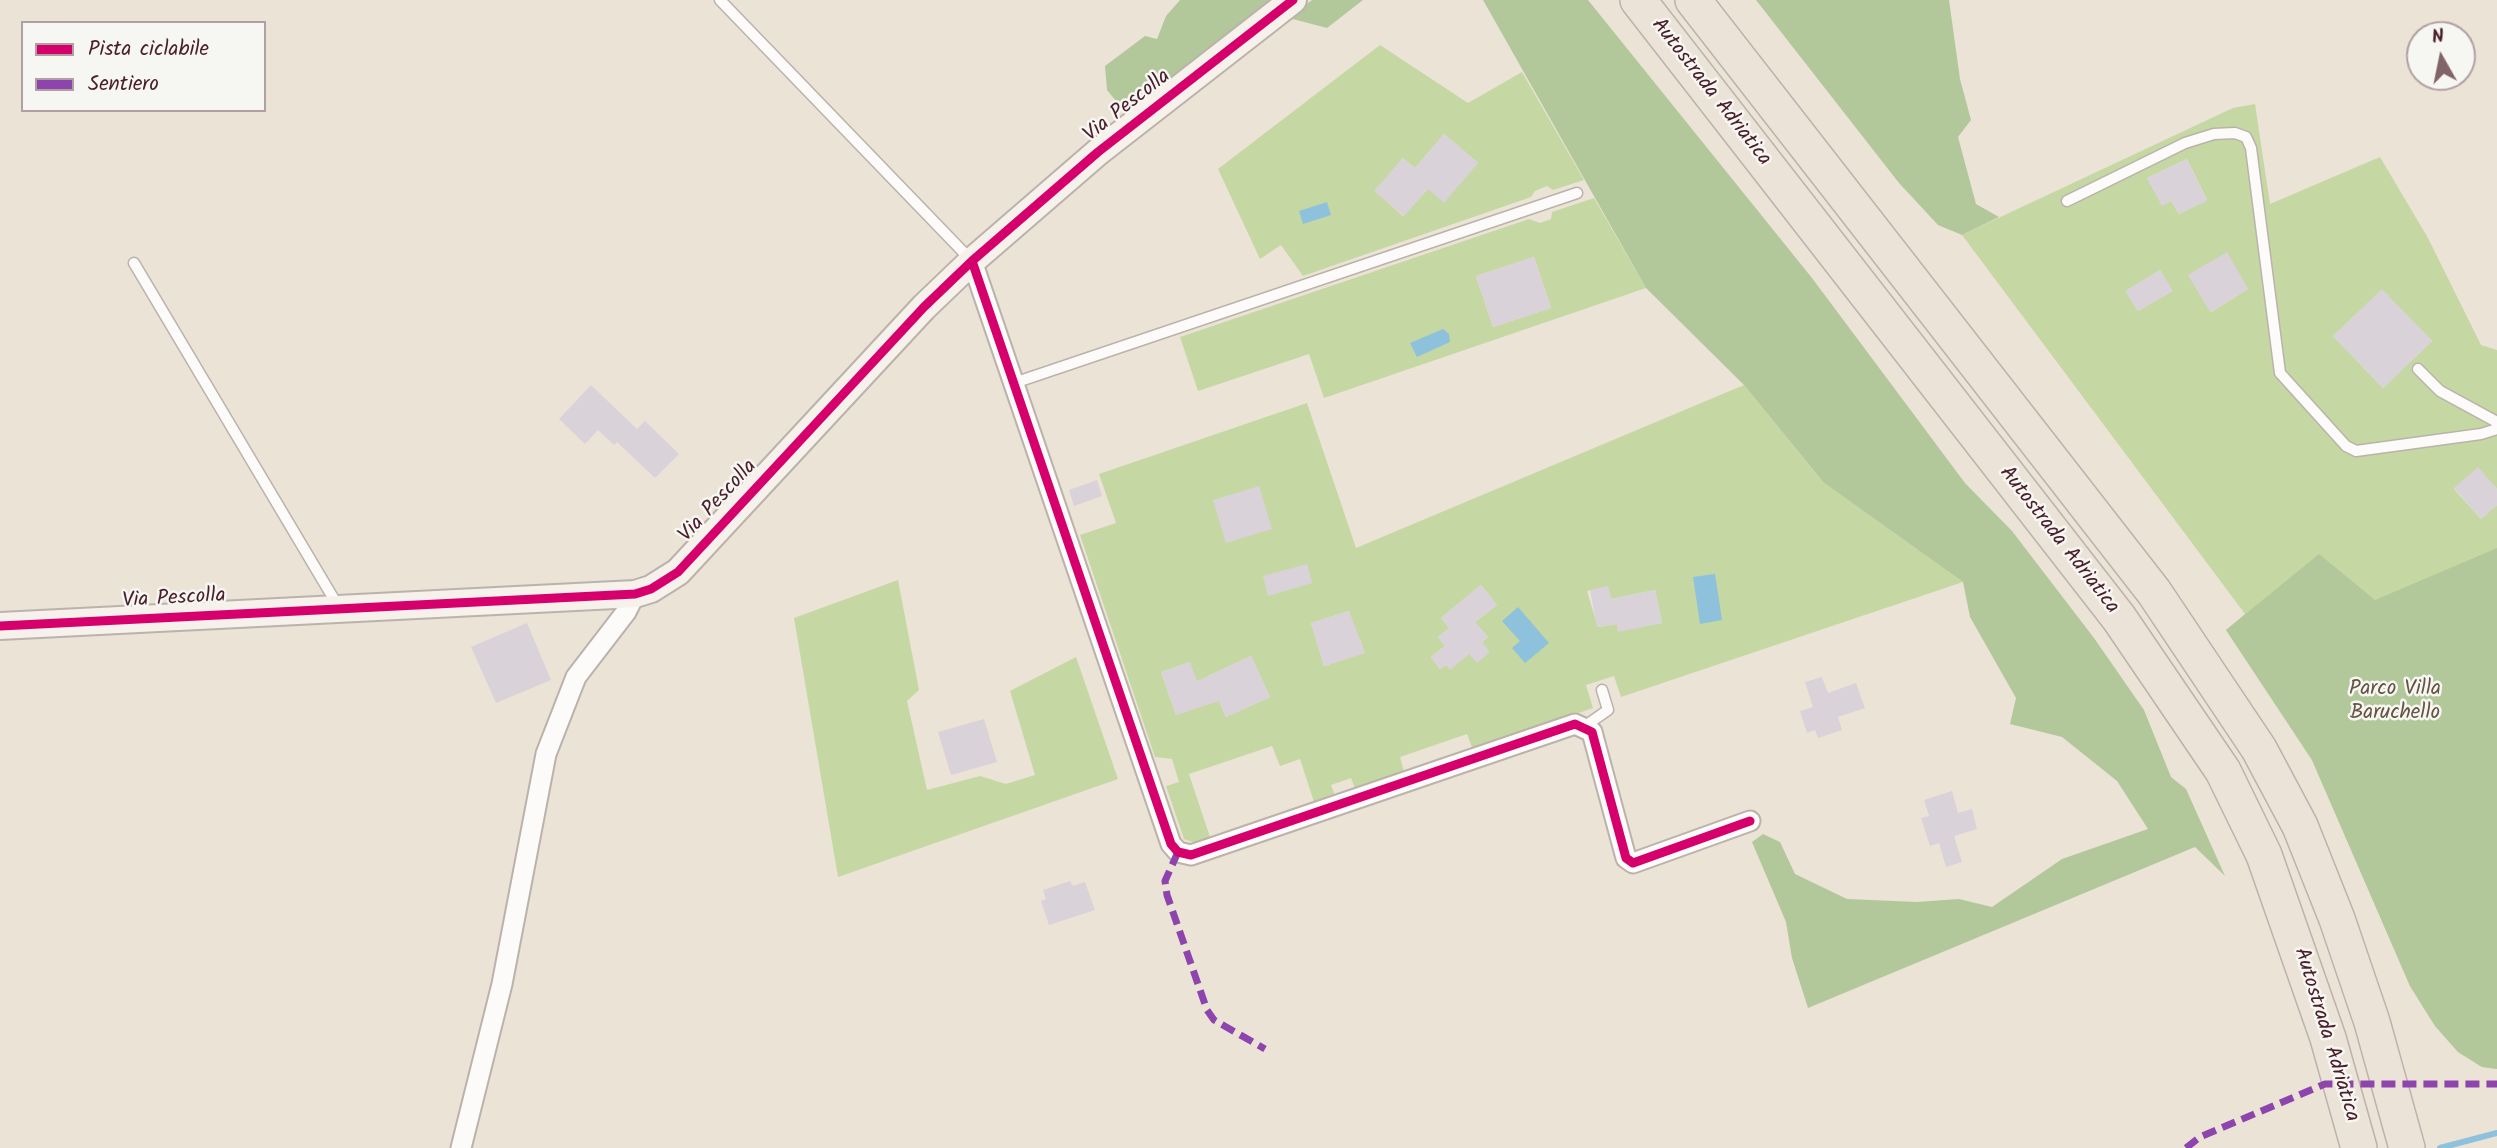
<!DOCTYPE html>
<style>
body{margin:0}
#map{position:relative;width:2497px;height:1148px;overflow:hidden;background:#ebe3d6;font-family:Kalam,sans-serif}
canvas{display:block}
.legend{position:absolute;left:21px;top:21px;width:245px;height:91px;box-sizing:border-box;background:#f6f6f2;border:2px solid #b1a0a2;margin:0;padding:9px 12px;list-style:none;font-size:21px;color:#4a1f2b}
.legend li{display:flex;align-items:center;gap:14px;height:35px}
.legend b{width:35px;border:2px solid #b1a0a2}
.north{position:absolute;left:2406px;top:21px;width:70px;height:70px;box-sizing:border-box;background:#f6f6f2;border:2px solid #b1a0a2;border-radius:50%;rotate:351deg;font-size:19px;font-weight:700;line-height:28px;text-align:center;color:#4a1f2b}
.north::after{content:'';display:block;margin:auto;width:24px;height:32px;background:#826467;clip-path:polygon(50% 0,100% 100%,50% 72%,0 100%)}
</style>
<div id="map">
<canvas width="2497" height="1148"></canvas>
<ul class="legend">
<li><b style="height:9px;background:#d6006c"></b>Pista ciclabile</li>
<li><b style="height:9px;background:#8e44ad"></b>Sentiero</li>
</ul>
<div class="north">N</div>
</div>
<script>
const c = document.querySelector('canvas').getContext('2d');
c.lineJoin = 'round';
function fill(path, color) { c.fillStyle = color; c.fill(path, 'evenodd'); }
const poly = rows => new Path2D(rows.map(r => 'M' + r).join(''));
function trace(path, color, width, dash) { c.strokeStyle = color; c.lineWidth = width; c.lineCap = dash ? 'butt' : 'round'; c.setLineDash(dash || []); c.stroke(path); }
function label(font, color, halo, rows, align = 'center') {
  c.font = font + ' Kalam,sans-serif'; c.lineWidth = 5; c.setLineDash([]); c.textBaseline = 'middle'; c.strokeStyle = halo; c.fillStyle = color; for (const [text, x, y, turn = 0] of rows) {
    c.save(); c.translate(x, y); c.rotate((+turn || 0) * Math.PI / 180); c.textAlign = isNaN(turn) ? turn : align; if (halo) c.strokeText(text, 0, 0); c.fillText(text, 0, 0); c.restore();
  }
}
const green = poly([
 [1380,45,1468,103,1522,72,1584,180,1553,190,1547,186,1535,191,1531,197,1303,276,1281,245,1260,259,1218,169],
 [1444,134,1478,163,1428,189,1403,216,1375,191,1403,158,1415,168],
 [2255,104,2270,204,2380,157,2428,238,2481,345,2497,350,2497,489,2478,468,2454,489,2481,519,2497,505,2497,1069,2482,1067,2458,1052,2435,1026,2410,986,2312,760,2226,630,2245,614,1962,235,2233,108],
 [2187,159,2207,200,2179,214,2171,201,2162,205,2147,178],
 [2226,253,2248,289,2211,312,2210,311],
 [2160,270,2172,291,2138,311,2126,291],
 [2382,290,2432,341,2383,388,2333,336],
 [1594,198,1646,288,1324,398,1309,354,1198,391,1180,337,1529,219,1540,223,1551,219,1552,212],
 [1534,257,1551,308,1493,327,1476,276],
 [1744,385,1824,483,1963,582,1621,697,1614,676,1586,685,1593,708,1473,750,1467,734,1400,757,1405,775,1356,791,1351,778,1331,785,1336,798,1198,844,1184,839,1166,786,1179,782,1172,759,1155,757,1080,535,1116,523,1099,474,1307,403,1356,548],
 [1481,585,1497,605,1475,622,1488,637,1450,669,1446,665,1440,669,1431,657,1445,646,1438,637,1449,628,1441,618],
 [1608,587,1611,599,1655,590,1662,623,1618,631,1617,624,1598,627,1587,591],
 [1349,611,1354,627,1339,645,1360,639,1364,653,1324,666,1311,623],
 [1251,656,1270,697,1226,717,1208,676],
 [1190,662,1201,706,1176,715,1161,672],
 [1272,746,1280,766,1300,759,1314,802,1210,837,1189,774],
 [898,580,919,690,907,701,927,790,980,776,1006,784,1035,775,1010,691,1076,657,1118,779,838,877,794,618]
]);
const forest = poly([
 [1180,0,1276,0,1126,113,1107,90,1105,66,1145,36,1157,39,1166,16],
 [1312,0,1363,0,1327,28,1289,18],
 [1483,0,1588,0,1812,278,1965,483,2012,531,2094,638,2144,710,2171,777,2186,789,2225,876,2195,847,1808,1008,1792,958,1786,922,1752,842,1763,834,1780,842,1795,874,1847,899,1917,902,1959,899,1992,907,2062,859,2148,829,2117,781,2062,737,2010,724,2016,698,1970,617,1963,582,1824,483,1744,385,1646,288],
 [1756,0,1949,0,1960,79,1971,120,1958,137,1976,204,1999,217,1962,235,1938,225,1899,183],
 [2497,548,2497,1069,2482,1067,2458,1052,2435,1026,2410,986,2312,760,2226,630,2319,554,2375,600]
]);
const water = poly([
 [1327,202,1331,215,1303,224,1299,211],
 [1443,329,1449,334,1450,342,1417,357,1410,343],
 [1715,574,1722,620,1700,624,1693,577],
 [1518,607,1549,643,1525,663,1512,648,1520,641,1502,621]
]);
const stream = poly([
 [2440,1148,2497,1133]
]);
const building = poly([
 [1444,134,1478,163,1444,203,1428,189,1404,216,1374,191,1403,158,1415,168],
 [2187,159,2207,201,2179,214,2171,201,2162,206,2147,178],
 [2227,252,2248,289,2210,312,2188,275],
 [1534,257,1551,308,1493,327,1476,276],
 [2160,270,2173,291,2138,311,2125,291],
 [2382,289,2432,341,2383,388,2333,336],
 [591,385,637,429,645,421,679,454,655,478,617,442,614,445,598,430,585,444,559,419],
 [2478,467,2497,489,2497,505,2481,519,2454,488],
 [1097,480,1102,496,1074,506,1069,490],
 [1259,486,1272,529,1226,543,1213,500],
 [1307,564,1312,583,1268,596,1263,576],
 [1481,585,1497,605,1475,622,1488,637,1482,642,1490,652,1477,663,1469,654,1450,670,1446,665,1440,669,1431,657,1445,646,1438,637,1449,628,1441,618],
 [1608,586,1611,599,1655,590,1662,623,1618,632,1617,624,1597,627,1590,590],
 [1349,611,1365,653,1324,666,1311,623],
 [527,623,551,680,496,703,471,647],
 [1251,656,1270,697,1226,717,1219,701,1176,715,1161,672,1190,662,1197,681],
 [1822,677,1828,693,1856,683,1865,708,1838,717,1842,730,1818,738,1815,730,1807,733,1800,711,1813,707,1805,682],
 [984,719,997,762,951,775,938,732],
 [1952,791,1958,813,1972,809,1977,829,1954,836,1962,862,1946,867,1939,843,1930,846,1921,818,1929,816,1924,800],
 [1070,881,1073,886,1085,882,1095,910,1049,925,1041,901,1046,899,1043,890]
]);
const lane = poly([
 [720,0,970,259],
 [2067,201,2185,143,2214,134,2235,133,2246,137,2251,148,2280,373,2346,446,2356,451,2481,434,2497,429],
 [134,263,338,606],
 [2418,369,2440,391,2497,422],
 [1014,383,1577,193],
 [1585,726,1608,710,1602,690]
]);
const street = poly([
 [972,261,1171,844,1178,852,1191,855,1575,724,1592,732,1626,858,1633,863,1750,821],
 [461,1148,502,984,546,754,576,677,626,612,635,594]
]);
const secondary = poly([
 [0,626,635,594,651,589,678,572,924,307,972,261,1098,152,1293,0]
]);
const highway = poly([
 [1638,0,2119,618,2223,771,2264,855,2328,1038,2359,1148],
 [1693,0,2154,592,2259,749,2300,826,2337,919,2372,1022,2407,1148]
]);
const quiet = poly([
 [1178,852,1165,881,1167,895,1207,1010,1214,1020,1265,1049],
 [2186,1148,2200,1137,2325,1084,2497,1084]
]);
const cycleway = poly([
 [972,261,1171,844,1178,852,1191,855,1575,724,1592,732,1626,858,1633,863,1750,821],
 [0,626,635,594,651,589,678,572,924,307,972,261,1098,152,1293,0]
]);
const streetNames = [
 ["Autostrada Adriatica",1710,93,52],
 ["Via Pescolla",1128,107,-38],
 ["Via Pescolla",719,502,-47],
 ["Autostrada Adriatica",2058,541,52],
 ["Via Pescolla",174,600,-3],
 ["Autostrada Adriatica",2325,1035,73]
];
const parkNames = [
 ["Parco Villa",2395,690],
 ["Baruchello",2395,714]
];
fill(green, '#c5d8a3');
fill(forest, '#b2c89b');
fill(water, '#8ec1dc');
trace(stream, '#8ec1dc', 6);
fill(building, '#d9d2d9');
trace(lane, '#bbb2ab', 13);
trace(street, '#bbb2ab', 23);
trace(secondary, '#bbb2ab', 30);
trace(highway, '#bbb2ab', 38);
trace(lane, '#fcfbf9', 10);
trace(street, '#fcfbf9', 19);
trace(secondary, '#f6f1eb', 26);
trace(highway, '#ece3d8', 35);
trace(quiet, '#8e44ad', 7, [14, 7]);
trace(cycleway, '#d6006c', 9);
label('21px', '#4a1f2b', '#f6f6f2', streetNames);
label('21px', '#665443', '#f6f6f2', parkNames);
</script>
